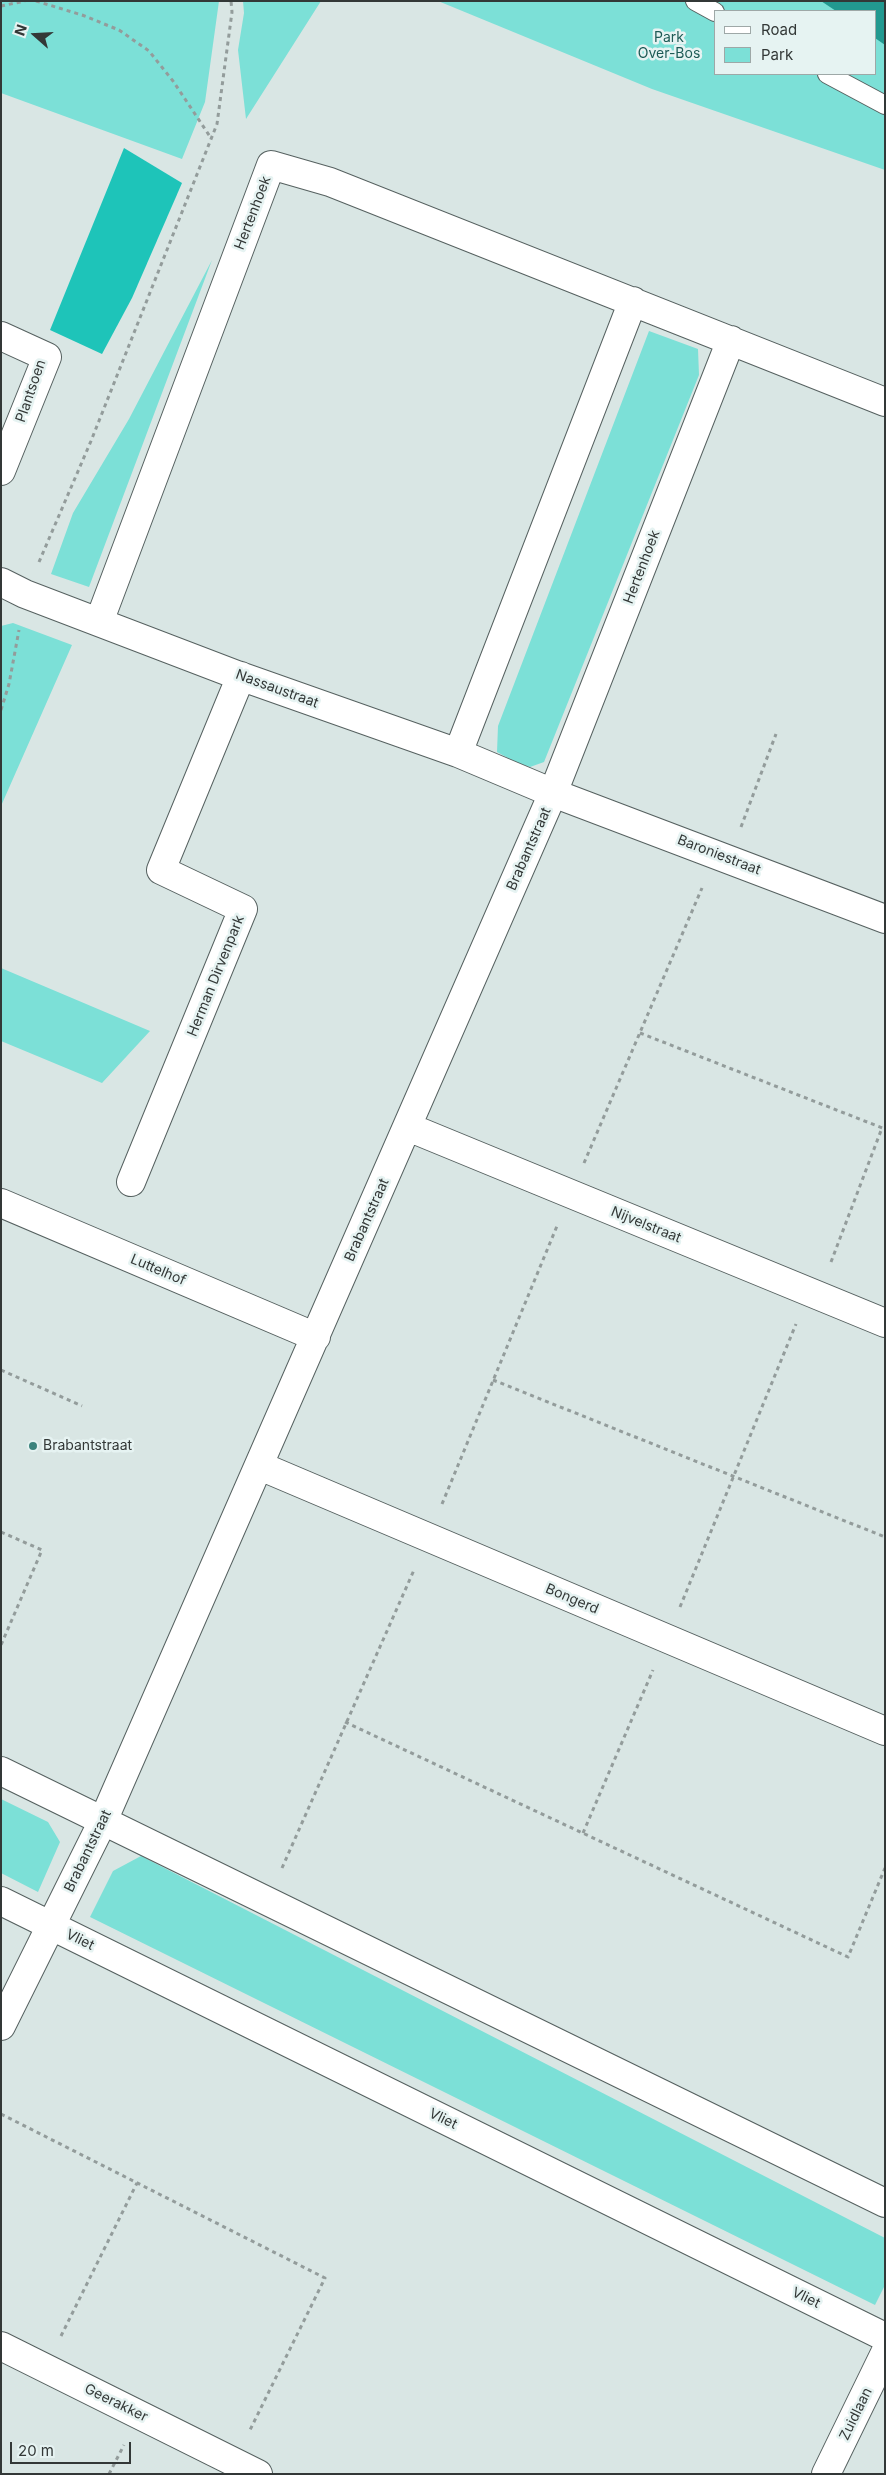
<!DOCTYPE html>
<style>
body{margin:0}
#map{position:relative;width:886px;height:2475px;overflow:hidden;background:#d9e6e4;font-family:Inter,sans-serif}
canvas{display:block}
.frame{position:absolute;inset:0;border:2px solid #333837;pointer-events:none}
.legend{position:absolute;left:714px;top:10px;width:162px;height:65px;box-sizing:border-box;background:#e6f3f2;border:1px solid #9ea8a7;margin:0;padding:6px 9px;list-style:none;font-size:15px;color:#333837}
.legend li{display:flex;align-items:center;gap:10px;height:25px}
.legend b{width:25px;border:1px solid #9ea8a7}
.north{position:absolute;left:10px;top:10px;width:50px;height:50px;-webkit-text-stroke:4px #e6f3f2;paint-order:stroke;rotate:289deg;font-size:14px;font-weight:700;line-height:20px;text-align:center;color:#333837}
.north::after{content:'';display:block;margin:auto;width:18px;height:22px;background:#333837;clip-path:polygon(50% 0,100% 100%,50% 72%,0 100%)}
.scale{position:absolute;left:10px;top:2442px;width:121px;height:22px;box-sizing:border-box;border:2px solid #333837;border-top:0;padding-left:6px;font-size:15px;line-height:18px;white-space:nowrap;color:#333837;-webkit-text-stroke:4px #e6f3f2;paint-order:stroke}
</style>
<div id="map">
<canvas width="886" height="2475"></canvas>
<div class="frame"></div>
<ul class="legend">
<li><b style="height:6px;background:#fff"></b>Road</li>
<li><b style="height:14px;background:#7ce0d7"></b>Park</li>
</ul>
<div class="north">N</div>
<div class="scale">20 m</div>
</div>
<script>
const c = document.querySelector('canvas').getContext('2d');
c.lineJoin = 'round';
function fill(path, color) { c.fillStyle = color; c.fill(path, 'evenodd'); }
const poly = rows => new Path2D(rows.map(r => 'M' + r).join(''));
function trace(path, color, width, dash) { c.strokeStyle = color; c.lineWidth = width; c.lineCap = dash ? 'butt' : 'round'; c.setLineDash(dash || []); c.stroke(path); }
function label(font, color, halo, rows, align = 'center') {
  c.font = font + ' Inter,sans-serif'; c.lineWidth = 5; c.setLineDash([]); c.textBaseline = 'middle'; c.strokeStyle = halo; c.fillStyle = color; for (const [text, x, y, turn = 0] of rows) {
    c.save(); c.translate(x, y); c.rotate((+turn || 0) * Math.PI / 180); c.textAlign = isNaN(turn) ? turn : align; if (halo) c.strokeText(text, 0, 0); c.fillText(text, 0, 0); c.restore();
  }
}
const green = poly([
 [1,1,219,1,205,102,182,159,1,93],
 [243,1,321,1,246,119,238,50,244,13],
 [438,1,885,1,885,170,652,89],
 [715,11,875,11,875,74,715,74],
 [212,260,89,587,51,574,73,513,129,419],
 [649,331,698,349,699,375,544,762,530,767,517,763,497,752,498,726],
 [13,623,72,645,1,806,1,626],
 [1,968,150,1031,102,1083,1,1041],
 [1,1799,48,1822,60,1842,38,1892,1,1873],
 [141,1856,885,2238,885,2285,875,2305,90,1917,113,1871]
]);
const forest = poly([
 [124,148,182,183,132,298,102,354,50,330]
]);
const water = poly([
 [821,1,885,1,885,45,875,38,875,11,836,11]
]);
const path = poly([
 [36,1,82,15,119,30,149,51,173,81,211,138],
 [1,6,25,1],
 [39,562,91,441,217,124,232,12,231,1],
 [1,710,9,684,19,630],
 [741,827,776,734],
 [640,1033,885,1129],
 [584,1163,702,888],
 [831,1262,882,1128],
 [1,1370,82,1406],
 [493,1380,885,1537],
 [442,1504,557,1226],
 [1,1532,42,1550,1,1645],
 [680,1607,796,1324],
 [345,1722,848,1957,885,1868],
 [583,1833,653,1670],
 [282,1868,414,1570],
 [1,2114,325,2278,250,2430],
 [61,2336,137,2183],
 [109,2474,124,2445]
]);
const service = poly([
 [695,1,715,12],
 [827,74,885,105]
]);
const minor = poly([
 [1,336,47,357,1,471],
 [1,582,25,594,237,675,458,753,553,793,885,919],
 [99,622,271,165,330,182,885,402],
 [458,753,633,301],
 [408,1127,885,1323],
 [131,1182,243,909,161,870,241,676],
 [1,1203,316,1337],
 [260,1466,885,1731],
 [1,1901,885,2337],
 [1,2026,103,1821,553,793,731,340],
 [1,2346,258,2474],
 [826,2474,885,2353]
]);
const tertiary = poly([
 [1,1771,885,2203]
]);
const markers = [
 [33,1446,5,"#3c837d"]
];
const parkNames = [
 ["Park",669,38],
 ["Over-Bos",669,54]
];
const streetNames = [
 ["Hertenhoek",253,213,-69],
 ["Plantsoen",31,391,-71],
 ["Hertenhoek",642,567,-69],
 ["Nassaustraat",277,689,20],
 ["Brabantstraat",529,849,-66],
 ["Baroniestraat",719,855,21],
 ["Herman Dirvenpark",216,976,-68],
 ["Brabantstraat",367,1220,-66],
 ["Nijvelstraat",646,1225,22],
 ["Luttelhof",158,1270,23],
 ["Bongerd",572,1599,23],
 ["Brabantstraat",88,1851,-64],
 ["Vliet",80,1940,26],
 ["Vliet",443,2119,26],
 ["Vliet",806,2298,26],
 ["Geerakker",116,2403,26],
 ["Zuidlaan",856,2414,-64]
];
const poiNames = [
 ["Brabantstraat",43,1446]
];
fill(green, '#7ce0d7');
fill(forest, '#1ec4b9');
fill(water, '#229990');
trace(service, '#566160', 20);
trace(minor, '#566160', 30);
trace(tertiary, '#566160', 30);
trace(path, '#939c9b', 3, [4, 4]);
trace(service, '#fff', 18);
trace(minor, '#fff', 28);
trace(tertiary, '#fff', 28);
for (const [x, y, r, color] of markers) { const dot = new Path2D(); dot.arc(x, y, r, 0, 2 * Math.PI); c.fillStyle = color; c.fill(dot); trace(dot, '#e6f3f2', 2); }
label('14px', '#1e5b56', '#e6f3f2', parkNames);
label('14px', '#333837', '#e6f3f2', streetNames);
label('14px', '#333837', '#e6f3f2', poiNames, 'left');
</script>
